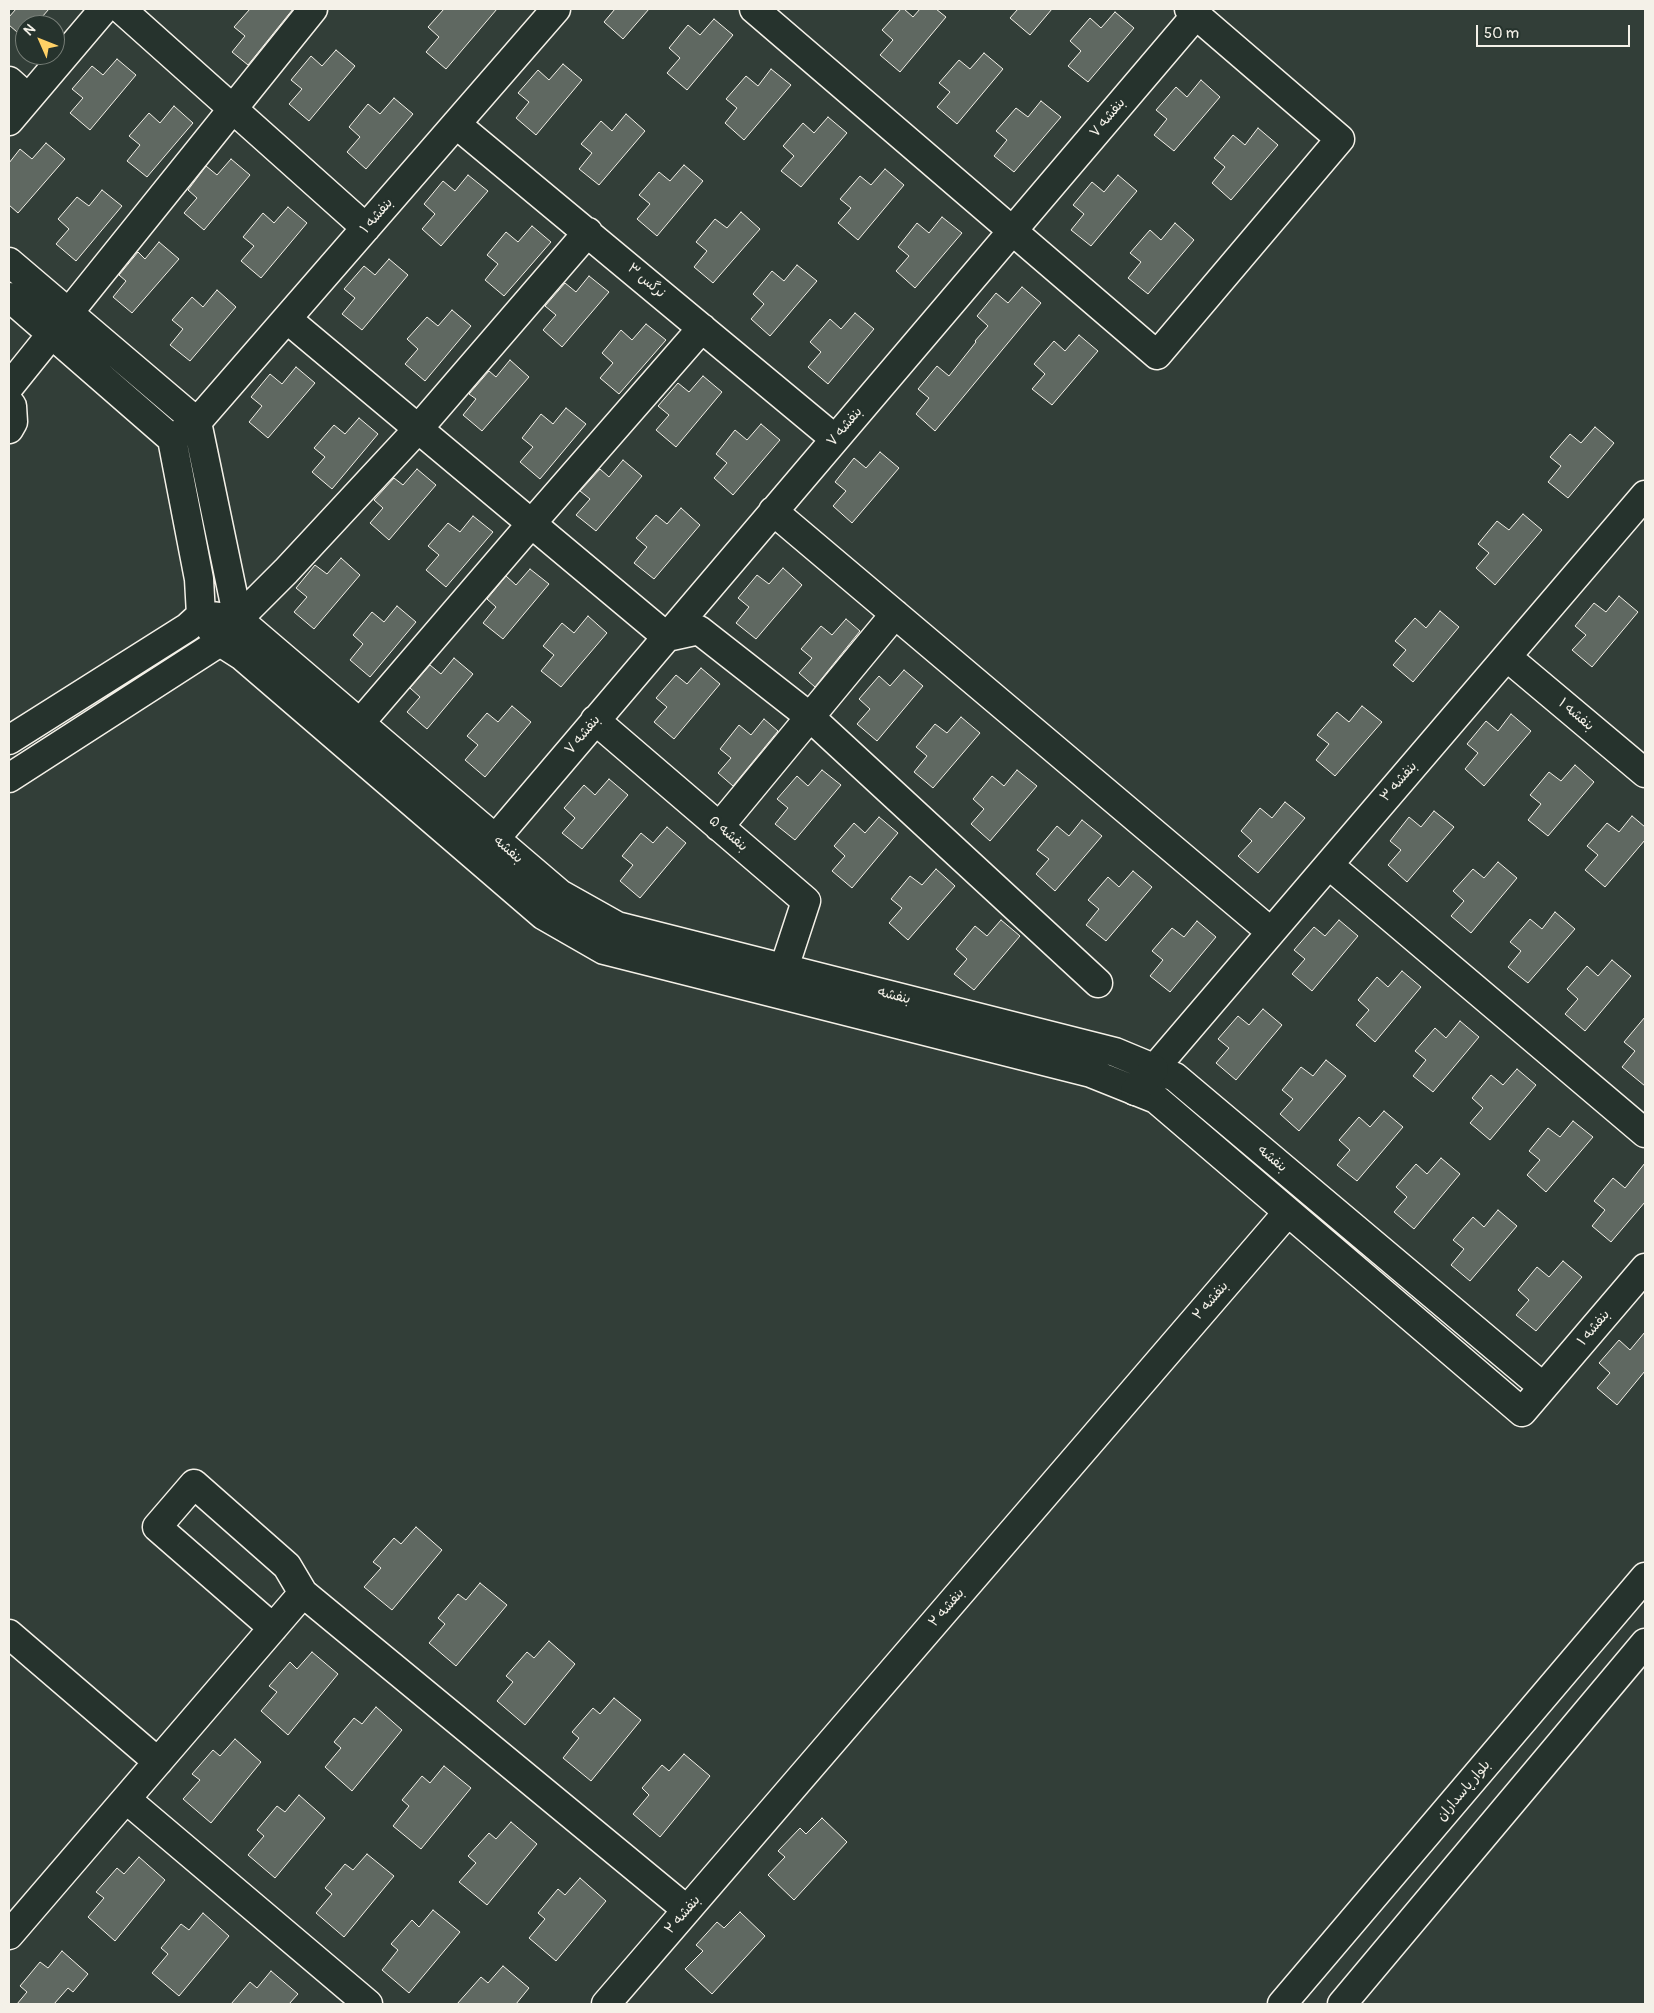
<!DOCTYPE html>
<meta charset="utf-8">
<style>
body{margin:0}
#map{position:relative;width:1654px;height:2013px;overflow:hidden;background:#323e38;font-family:Pangolin,sans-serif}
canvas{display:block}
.frame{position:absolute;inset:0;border:10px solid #f4f1e8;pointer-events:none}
.north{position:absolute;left:15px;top:15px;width:50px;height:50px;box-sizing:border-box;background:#26332d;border:1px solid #787f78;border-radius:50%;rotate:314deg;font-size:14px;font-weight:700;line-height:20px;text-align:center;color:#f4f1e8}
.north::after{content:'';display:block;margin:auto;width:18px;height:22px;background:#ffd166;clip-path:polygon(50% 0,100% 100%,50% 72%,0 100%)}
.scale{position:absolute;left:1476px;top:25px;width:154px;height:22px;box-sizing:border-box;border:2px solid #f4f1e8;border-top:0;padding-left:6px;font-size:15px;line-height:18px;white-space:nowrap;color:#f4f1e8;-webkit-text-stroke:4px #26332d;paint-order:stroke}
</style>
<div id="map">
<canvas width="1654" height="2013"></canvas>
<div class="frame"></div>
<div class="north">N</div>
<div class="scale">50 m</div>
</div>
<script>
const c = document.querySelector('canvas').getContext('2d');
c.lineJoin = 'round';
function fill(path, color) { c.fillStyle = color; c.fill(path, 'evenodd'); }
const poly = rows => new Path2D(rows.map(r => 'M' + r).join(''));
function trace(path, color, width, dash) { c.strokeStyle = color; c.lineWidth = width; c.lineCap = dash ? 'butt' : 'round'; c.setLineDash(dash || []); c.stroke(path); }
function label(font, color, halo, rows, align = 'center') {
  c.font = font + ' Pangolin,"Playpen Sans Arabic",sans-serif'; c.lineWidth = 5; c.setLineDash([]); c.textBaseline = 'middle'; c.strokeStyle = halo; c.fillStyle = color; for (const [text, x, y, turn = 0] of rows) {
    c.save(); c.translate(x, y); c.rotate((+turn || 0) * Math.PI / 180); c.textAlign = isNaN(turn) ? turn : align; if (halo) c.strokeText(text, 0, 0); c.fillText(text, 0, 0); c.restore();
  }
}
const building = poly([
 [16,9,49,9,35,25,25,25,25,39,9,25,9,17,16,9],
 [250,9,293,9,248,65,232,52,245,36,234,27,250,9],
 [444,9,497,9,446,69,426,52,439,37,428,27,444,9],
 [615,9,649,9,623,39,604,22,615,9],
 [901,9,904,9,913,17,920,9,936,9,946,17,900,72,880,55,893,40,882,30,901,9],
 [1018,9,1052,9,1030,35,1010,18,1018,9],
 [1115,12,1134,28,1088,82,1068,66,1081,51,1070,41,1090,18,1101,28,1115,12],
 [714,19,733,35,687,90,667,73,680,58,669,48,688,25,700,35,714,19],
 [336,50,355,66,309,121,289,104,302,89,291,80,311,56,322,66,336,50],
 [984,53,1003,69,957,124,937,107,950,92,939,83,959,60,970,69,984,53],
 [117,59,136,75,90,130,70,113,83,98,72,89,92,66,103,75,117,59],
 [563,64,582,80,536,135,516,118,529,102,518,93,538,70,549,80,563,64],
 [771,69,791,85,744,140,725,123,737,108,726,99,746,76,758,86,771,69],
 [1201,80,1220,97,1174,151,1154,135,1167,119,1156,110,1176,87,1187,97,1201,80],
 [394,98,413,114,366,169,347,152,360,137,349,127,368,104,380,114,394,98],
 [1041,101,1061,117,1014,172,994,156,1007,140,996,131,1016,108,1028,117,1041,101],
 [174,106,193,123,147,177,127,161,140,145,129,136,149,113,160,123,174,106],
 [626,114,645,131,599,185,579,169,592,153,581,144,601,121,612,131,626,114],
 [828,117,847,133,801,187,781,171,794,156,783,146,803,123,814,133,828,117],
 [1258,128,1278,145,1231,200,1212,183,1225,167,1214,158,1233,135,1245,145,1258,128],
 [46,143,65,159,18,213,9,205,9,163,20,149,32,159,46,143],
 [231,159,250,175,204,230,184,213,197,198,188,190,206,166,217,175,231,159],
 [684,165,703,181,657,236,637,219,650,204,639,195,659,172,670,181,684,165],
 [885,169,904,185,858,240,838,223,851,208,840,199,860,176,871,185,885,169],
 [468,175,488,191,441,246,422,229,435,214,424,204,443,181,455,191,468,175],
 [1118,175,1137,191,1091,246,1071,230,1084,214,1073,205,1092,182,1104,192,1118,175],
 [102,190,122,206,76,261,56,244,69,229,58,219,77,197,89,206,102,190],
 [288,207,307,223,261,278,241,261,254,246,243,237,263,213,274,223,288,207],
 [741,212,760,229,713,283,694,267,707,251,696,242,715,219,727,228,741,212],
 [942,217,962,233,915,288,896,271,909,256,898,247,917,223,929,233,942,217],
 [1175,223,1194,240,1148,294,1128,278,1141,262,1130,253,1150,230,1161,240,1175,223],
 [532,226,551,242,504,296,485,280,498,264,487,255,506,232,518,242,532,226],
 [159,242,179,259,132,313,113,297,126,281,119,275,138,252,145,259,159,242],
 [389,259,408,275,362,330,342,314,355,298,344,289,364,266,375,275,389,259],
 [797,265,817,281,770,336,751,319,764,304,753,294,772,271,784,281,797,265],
 [589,276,609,292,562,347,543,330,556,315,545,306,565,283,576,292,589,276],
 [1022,287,1041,303,935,431,916,414,929,398,918,389,937,366,949,376,976,342,975,341,988,326,977,316,996,293,1008,303,1022,287],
 [217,290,236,307,190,361,170,345,183,329,172,320,192,297,203,307,217,290],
 [452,310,471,326,425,381,405,364,418,349,407,339,427,317,438,326,452,310],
 [855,313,874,329,828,384,808,367,821,352,810,342,830,319,841,329,855,313],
 [646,324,666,340,619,394,600,378,613,363,602,353,621,330,632,340,646,324],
 [1079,335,1098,351,1052,405,1032,389,1045,374,1034,364,1054,341,1065,351,1079,335],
 [510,360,529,377,482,431,463,415,476,399,469,394,489,371,496,377,510,360],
 [296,367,315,383,268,438,249,422,262,406,251,397,270,374,282,384,296,367],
 [703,376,722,392,676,447,656,430,669,415,658,406,678,383,689,392,703,376],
 [566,408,586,424,540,479,520,462,533,447,522,438,541,414,553,424,566,408],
 [359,418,378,434,332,489,312,472,325,457,314,448,334,425,345,434,359,418],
 [761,424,780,440,733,495,714,478,727,463,716,454,735,430,747,440,761,424],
 [1595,427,1614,443,1568,498,1548,482,1561,466,1550,457,1570,434,1581,443,1595,427],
 [880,452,899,468,852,523,833,506,846,491,835,482,854,458,866,468,880,452],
 [623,460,642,476,596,531,576,515,590,499,580,491,600,469,609,477,623,460],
 [417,469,436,485,389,540,370,523,383,508,374,500,394,478,403,485,417,469],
 [681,508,700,525,654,579,634,563,647,547,636,538,656,515,667,524,681,508],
 [1523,514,1542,530,1495,585,1476,568,1489,553,1478,544,1497,521,1509,530,1523,514],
 [473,516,493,532,446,587,426,570,439,555,428,546,448,523,460,532,473,516],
 [341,558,360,575,314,629,294,612,307,597,296,588,315,565,327,574,341,558],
 [783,568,802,585,756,639,736,623,749,607,738,598,757,575,769,584,783,568],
 [530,569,549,584,503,639,483,623,496,607,487,599,506,576,516,585,530,569],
 [1619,596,1638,612,1592,667,1572,650,1586,635,1575,626,1594,603,1606,612,1619,596],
 [397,606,416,622,370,677,350,660,363,644,353,635,372,612,384,622,397,606],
 [1440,611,1459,627,1413,682,1393,665,1406,650,1395,641,1415,618,1426,628,1440,611],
 [588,616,607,633,561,687,541,671,554,655,543,646,562,623,574,633,588,616],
 [846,619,860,631,815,687,799,673,812,658,801,649,821,626,832,635,846,619],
 [454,658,473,674,427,729,407,712,420,697,410,688,430,665,441,674,454,658],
 [701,668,720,684,674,739,654,722,667,707,656,698,676,675,687,684,701,668],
 [904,670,923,686,877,741,857,724,870,709,859,699,879,676,890,686,904,670],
 [512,706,531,722,485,777,465,760,478,745,467,736,487,713,498,722,512,706],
 [1362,706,1382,722,1335,776,1316,760,1329,744,1317,735,1337,712,1349,722,1362,706],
 [1511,714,1531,731,1484,786,1465,769,1478,753,1467,744,1486,721,1498,731,1511,714],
 [961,717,980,733,933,788,914,772,927,756,916,747,935,724,947,733,961,717],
 [764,719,778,731,733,786,718,773,731,758,720,749,739,725,751,735,764,719],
 [1575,765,1594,782,1548,836,1528,820,1541,804,1530,795,1549,772,1561,781,1575,765],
 [822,770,841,785,795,840,775,824,788,808,777,799,797,776,808,786,822,770],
 [1017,770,1037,786,990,841,971,824,984,809,973,799,992,776,1004,786,1017,770],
 [609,779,628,795,582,849,562,833,575,818,564,808,584,785,595,795,609,779],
 [1285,802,1305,818,1258,873,1238,856,1252,841,1241,831,1260,808,1272,818,1285,802],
 [1434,811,1454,827,1407,882,1388,865,1401,850,1390,841,1409,817,1421,827,1434,811],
 [1632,816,1645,827,1645,840,1605,887,1585,870,1598,855,1587,846,1607,823,1619,832,1632,816],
 [879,817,898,833,852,888,832,871,845,856,834,846,854,823,865,833,879,817],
 [1082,820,1102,836,1055,891,1036,874,1049,859,1037,850,1057,826,1069,836,1082,820],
 [667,827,686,843,640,898,620,881,633,865,622,856,641,833,653,843,667,827],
 [1498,862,1517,878,1471,933,1451,916,1464,901,1453,891,1473,869,1484,878,1498,862],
 [936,869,955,886,908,940,889,923,902,908,891,899,910,876,922,885,936,869],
 [1133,871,1152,887,1106,941,1086,925,1099,909,1088,900,1108,877,1119,887,1133,871],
 [1555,912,1575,929,1528,983,1508,967,1521,951,1510,942,1530,919,1542,929,1555,912],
 [1001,920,1020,936,974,990,954,974,967,959,956,949,975,926,987,936,1001,920],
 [1339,920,1358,936,1312,991,1292,974,1305,959,1294,950,1314,927,1325,936,1339,920],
 [1197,921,1216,937,1170,992,1150,976,1163,960,1152,951,1172,928,1184,937,1197,921],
 [1612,960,1631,976,1585,1031,1565,1014,1578,999,1567,989,1587,966,1598,976,1612,960],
 [1402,971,1421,987,1375,1042,1356,1025,1369,1010,1358,1000,1377,977,1388,987,1402,971],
 [1263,1009,1282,1025,1236,1080,1216,1063,1229,1048,1218,1039,1238,1016,1249,1025,1263,1009],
 [1645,1017,1645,1086,1622,1067,1635,1051,1624,1042,1645,1017],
 [1460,1021,1479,1037,1433,1092,1413,1076,1426,1060,1415,1051,1435,1028,1446,1038,1460,1021],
 [1326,1060,1346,1076,1299,1131,1280,1114,1293,1099,1282,1090,1301,1067,1313,1076,1326,1060],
 [1517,1069,1536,1085,1490,1140,1470,1123,1483,1108,1472,1098,1491,1075,1503,1085,1517,1069],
 [1384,1111,1403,1127,1357,1181,1337,1165,1350,1150,1339,1140,1359,1117,1370,1127,1384,1111],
 [1573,1121,1593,1137,1546,1192,1527,1175,1540,1160,1529,1151,1548,1128,1560,1137,1573,1121],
 [1441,1158,1460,1174,1414,1229,1394,1212,1407,1197,1396,1187,1416,1164,1427,1174,1441,1158],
 [1645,1163,1645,1202,1611,1242,1592,1226,1605,1210,1594,1201,1613,1178,1625,1188,1645,1163],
 [1498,1210,1517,1226,1470,1281,1451,1265,1464,1249,1453,1240,1473,1217,1484,1227,1498,1210],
 [1563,1261,1582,1277,1536,1331,1516,1315,1529,1300,1518,1290,1537,1267,1549,1277,1563,1261],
 [1645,1332,1645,1371,1617,1405,1597,1388,1610,1373,1599,1363,1619,1340,1630,1350,1645,1332],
 [416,1527,442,1550,392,1610,364,1587,381,1568,373,1562,394,1538,401,1544,416,1527],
 [480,1583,507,1605,456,1666,429,1643,445,1624,438,1618,458,1594,466,1600,480,1583],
 [549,1641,575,1664,525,1725,497,1701,513,1682,506,1676,527,1652,534,1658,549,1641],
 [312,1652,338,1674,288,1735,261,1711,277,1692,269,1686,290,1662,297,1669,312,1652],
 [614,1698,641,1720,591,1781,563,1758,579,1738,572,1732,593,1708,600,1714,614,1698],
 [376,1707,402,1730,352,1791,325,1767,341,1748,334,1742,354,1718,362,1724,376,1707],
 [235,1739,261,1762,211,1823,183,1799,200,1780,192,1774,213,1750,220,1756,235,1739],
 [684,1754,710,1776,660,1837,633,1814,649,1795,642,1788,662,1765,669,1771,684,1754],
 [444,1766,471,1788,421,1849,393,1826,409,1806,402,1800,422,1776,430,1783,444,1766],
 [299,1795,325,1818,275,1878,248,1855,264,1836,257,1830,277,1806,285,1812,299,1795],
 [822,1818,847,1842,794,1900,768,1875,785,1857,778,1851,800,1828,806,1834,822,1818],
 [511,1822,537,1844,487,1905,459,1882,476,1863,468,1856,489,1833,496,1839,511,1822],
 [367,1854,394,1876,344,1937,316,1913,332,1894,325,1888,345,1864,353,1870,367,1854],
 [139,1857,165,1880,115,1941,88,1917,104,1898,96,1892,117,1868,124,1874,139,1857],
 [580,1878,606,1901,556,1961,529,1938,545,1919,538,1913,558,1889,565,1895,580,1878],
 [433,1910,460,1932,409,1993,382,1970,398,1950,391,1944,412,1920,419,1927,433,1910],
 [740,1912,765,1936,712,1994,685,1969,703,1951,696,1945,717,1922,724,1928,740,1912],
 [203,1913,229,1936,179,1996,152,1973,168,1954,161,1948,181,1924,189,1930,203,1913],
 [62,1951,88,1974,73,1992,68,1988,54,2004,17,2004,27,1992,20,1986,40,1962,48,1968,62,1951],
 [503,1966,529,1988,516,2004,457,2004,481,1977,488,1983,503,1966],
 [271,1971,298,1994,289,2004,231,2004,250,1982,257,1988,271,1971]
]);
const minor = poly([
 [121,9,366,228],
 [754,9,1157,355,1340,139,1189,9],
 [9,81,28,98],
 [9,121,104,9],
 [456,124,835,439],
 [9,262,197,422,238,619],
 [9,297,172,439,199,579,201,615,220,642,242,656,543,915,604,950,1091,1073,1156,1099,1522,1412,1645,1268],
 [287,319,667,637,699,630,810,717,1098,983],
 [9,387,313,9],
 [9,402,12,406,13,422,9,429],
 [172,439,197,422,556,9],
 [773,511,1271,932],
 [238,619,560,894,617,926,1115,1052,1175,1077,1543,1387],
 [1507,657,1645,773],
 [595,720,806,901,784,968],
 [360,723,531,524,702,328],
 [9,740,188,627,201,615,219,617],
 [9,778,220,642,238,619,286,571,418,429,588,232],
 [719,827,895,614],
 [495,839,1196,15],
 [1329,865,1645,1133],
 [1154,1069,1645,495],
 [273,1628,157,1527,194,1484,287,1566,303,1593],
 [9,1634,158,1762],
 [126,1799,368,2004],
 [9,1935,303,1593,687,1910],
 [606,2004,1288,1212]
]);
const major = poly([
 [1135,1091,1154,1069]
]);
const highway = poly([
 [1282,2004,1645,1577],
 [1342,2004,1645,1643]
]);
const streetNames = [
 ["بنفشه ۷",1108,118,-50],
 ["بنفشه ۱",377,216,-49],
 ["نرگس ۳",646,281,40],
 ["بنفشه ۷",845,427,-50],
 ["بنفشه ۱",1576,715,40],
 ["بنفشه ۷",583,735,-50],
 ["بنفشه ۳",1399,782,-49],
 ["بنفشه ۵",728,834,41],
 ["بنفشه",508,850,41],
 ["بنفشه",894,996,14],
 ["بنفشه",1272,1159,40],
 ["بنفشه ۲",1211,1301,-49],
 ["بنفشه ۱",1594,1328,-50],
 ["بنفشه ۲",947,1608,-49],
 ["بلوار پاسداران",1464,1791,-50],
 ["بنفشه ۲",683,1915,-49]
];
fill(building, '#5f6861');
trace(building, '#f4f1e8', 1);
trace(minor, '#f4f1e8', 31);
trace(major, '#f4f1e8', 31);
trace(highway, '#f4f1e8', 31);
trace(minor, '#26332d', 28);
trace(major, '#26332d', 28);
trace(highway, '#26332d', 28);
label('14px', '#f4f1e8', '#26332d', streetNames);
</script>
